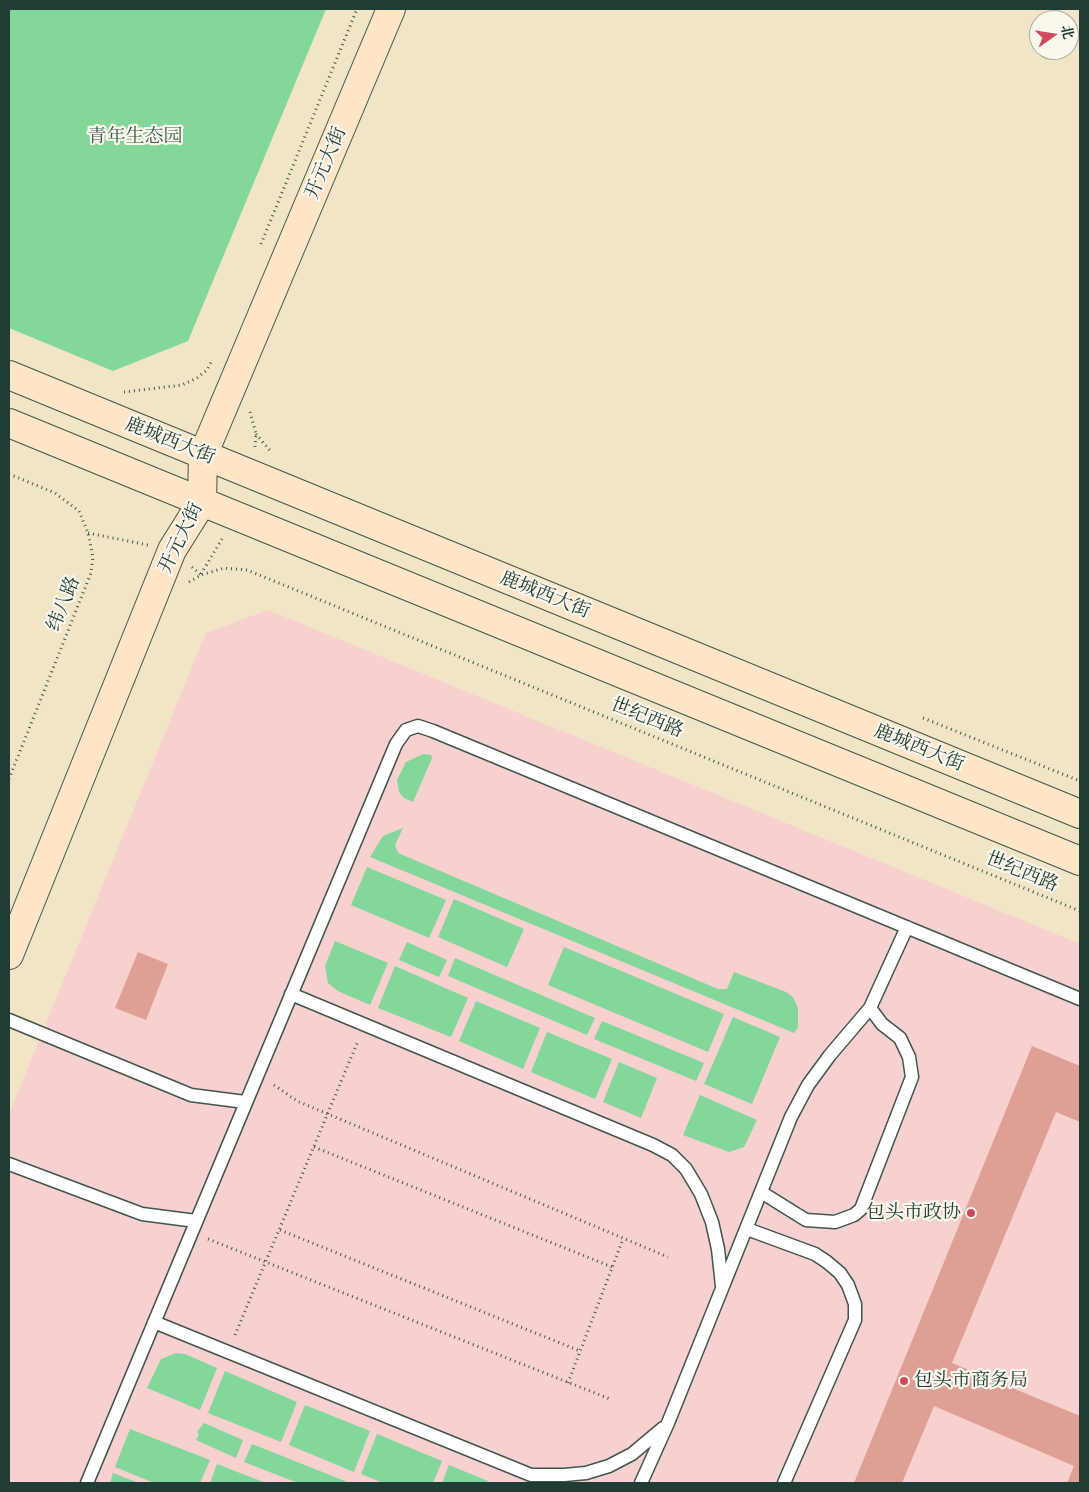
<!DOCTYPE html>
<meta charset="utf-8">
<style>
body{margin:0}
#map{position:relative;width:1089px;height:1492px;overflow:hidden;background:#f2e4c7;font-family:"EB Garamond","Noto Serif SC",serif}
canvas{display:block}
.frame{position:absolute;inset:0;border:10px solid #1f3d34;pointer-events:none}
.north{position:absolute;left:1029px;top:10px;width:50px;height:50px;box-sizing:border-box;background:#fbf7ec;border:1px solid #a3ada2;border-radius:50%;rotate:77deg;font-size:14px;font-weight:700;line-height:20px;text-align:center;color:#1f3d34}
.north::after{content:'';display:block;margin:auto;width:18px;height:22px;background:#d1495b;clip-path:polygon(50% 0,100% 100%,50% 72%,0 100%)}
</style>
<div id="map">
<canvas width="1089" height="1492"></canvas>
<div class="frame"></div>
<div class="north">北</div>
</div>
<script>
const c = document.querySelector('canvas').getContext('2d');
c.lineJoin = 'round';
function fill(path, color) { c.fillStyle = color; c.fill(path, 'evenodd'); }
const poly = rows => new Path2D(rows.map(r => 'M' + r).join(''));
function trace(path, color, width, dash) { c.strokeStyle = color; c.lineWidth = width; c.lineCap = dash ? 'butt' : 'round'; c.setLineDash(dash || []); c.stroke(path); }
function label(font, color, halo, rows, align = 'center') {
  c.font = font + ' "EB Garamond","Noto Serif SC",serif'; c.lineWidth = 4.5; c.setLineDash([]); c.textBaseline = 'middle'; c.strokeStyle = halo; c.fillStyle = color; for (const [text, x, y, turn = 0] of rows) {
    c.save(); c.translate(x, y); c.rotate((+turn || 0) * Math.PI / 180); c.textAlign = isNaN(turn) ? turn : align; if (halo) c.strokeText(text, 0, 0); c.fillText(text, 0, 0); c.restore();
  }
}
const built = poly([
 [268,610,1080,944,1080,1483,9,1483,9,1114,206,633]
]);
const green = poly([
 [9,9,326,9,188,341,113,371,9,328],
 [423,754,431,755,432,758,413,802,404,798,399,792,397,780,406,762],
 [403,828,395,845,398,853,718,989,727,989,734,972,786,992,793,997,798,1008,798,1027,794,1033,370,857,383,836],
 [367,867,446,900,429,938,351,905],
 [454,899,524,929,507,967,438,937],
 [335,941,388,963,370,1005,338,991,328,983,325,966],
 [407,942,447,960,439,977,399,960],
 [564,947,724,1014,708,1052,548,985],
 [455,958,595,1018,587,1035,448,976],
 [395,966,468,998,451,1037,378,1008],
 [476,1001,540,1028,523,1069,459,1041],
 [733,1017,780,1037,752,1104,704,1084],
 [602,1021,704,1063,696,1081,594,1039],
 [547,1032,612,1059,595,1099,531,1072],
 [619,1062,657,1078,641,1118,603,1102],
 [700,1095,757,1120,744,1147,729,1152,683,1135],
 [176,1353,185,1354,217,1368,200,1410,147,1388,161,1359],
 [225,1371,297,1402,281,1442,208,1413],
 [305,1405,370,1431,354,1472,289,1445],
 [204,1423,243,1440,236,1458,196,1440,199,1434,197,1432],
 [130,1429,210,1460,200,1483,154,1483,115,1467],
 [377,1434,442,1461,433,1483,383,1483,361,1474],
 [252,1444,350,1483,298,1483,244,1462],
 [217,1464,266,1483,210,1483],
 [449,1465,488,1481,487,1483,442,1483],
 [113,1473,139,1483,110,1483]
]);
const building = poly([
 [138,952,168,964,146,1020,115,1008],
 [1032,1046,1080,1066,1080,1122,1056,1112,952,1363,1080,1416,1080,1483,1067,1483,1074,1466,934,1406,902,1483,854,1483]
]);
const path = poly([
 [261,244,357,9],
 [124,392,182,385,197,378,207,370,212,360],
 [250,412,256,434,255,447],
 [256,434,272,453],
 [9,474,55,493,79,511,88,533,93,557,91,573,9,779],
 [88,533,148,545],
 [192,567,201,575],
 [201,574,222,539],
 [189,582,201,575,224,568,247,570,1080,911],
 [923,718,1080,781],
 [274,1085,297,1101,668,1257],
 [314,1147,612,1267],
 [280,1230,580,1351],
 [208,1239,610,1399],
 [235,1335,358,1041],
 [568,1383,623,1239]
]);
const lane = poly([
 [291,994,653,1145,672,1155,686,1169,701,1194,712,1222,718,1249,722,1286],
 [9,1020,191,1095,245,1102],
 [9,1164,142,1214,196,1221],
 [761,1192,806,1220,835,1222,854,1215,861,1209,912,1077,909,1057,900,1038,882,1024,870,1008],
 [747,1229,815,1254,827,1262,840,1273,848,1285,855,1304,855,1320,784,1483],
 [154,1322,531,1475,564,1475,586,1473,609,1466,632,1454,663,1428],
 [87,1483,396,744,406,730,418,726,433,731,1080,999],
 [641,1483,668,1423,791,1117,808,1085,830,1055,870,1008,907,927]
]);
const secondary = poly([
 [9,375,1080,814],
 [9,423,1080,861],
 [9,955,172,550,202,502,203,455,391,9]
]);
const markers = [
 [971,1213,5,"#d1495b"],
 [904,1381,5,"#d1495b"]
];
const parkNames = [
 ["青年生态园",135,137]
];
const streetNames = [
 ["开元大街",326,163,-67],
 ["鹿城西大街",170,441,22],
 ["开元大街",181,538,-64],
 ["鹿城西大街",545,595,22],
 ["纬八路",64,604,-68],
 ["世纪西路",647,718,22],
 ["鹿城西大街",919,748,22],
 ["世纪西路",1022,872,22]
];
const poiNames = [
 ["包头市政协",961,1213],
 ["包头市商务局",914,1381,"left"]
];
fill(built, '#f7d0cf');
fill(green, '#83d79a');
fill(building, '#dea095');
trace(lane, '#3f564a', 15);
trace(secondary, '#3f564a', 30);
trace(path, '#3f564a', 3, [1, 4]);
trace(lane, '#fff', 12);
trace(secondary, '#fde5c5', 28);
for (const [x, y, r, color] of markers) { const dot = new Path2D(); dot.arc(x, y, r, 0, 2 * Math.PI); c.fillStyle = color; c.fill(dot); trace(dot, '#fbf7ec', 2); }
label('19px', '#335c48', '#fbf7ec', parkNames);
label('19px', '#1f3d34', '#fbf7ec', streetNames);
label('19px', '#1f3d34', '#fbf7ec', poiNames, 'right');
</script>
